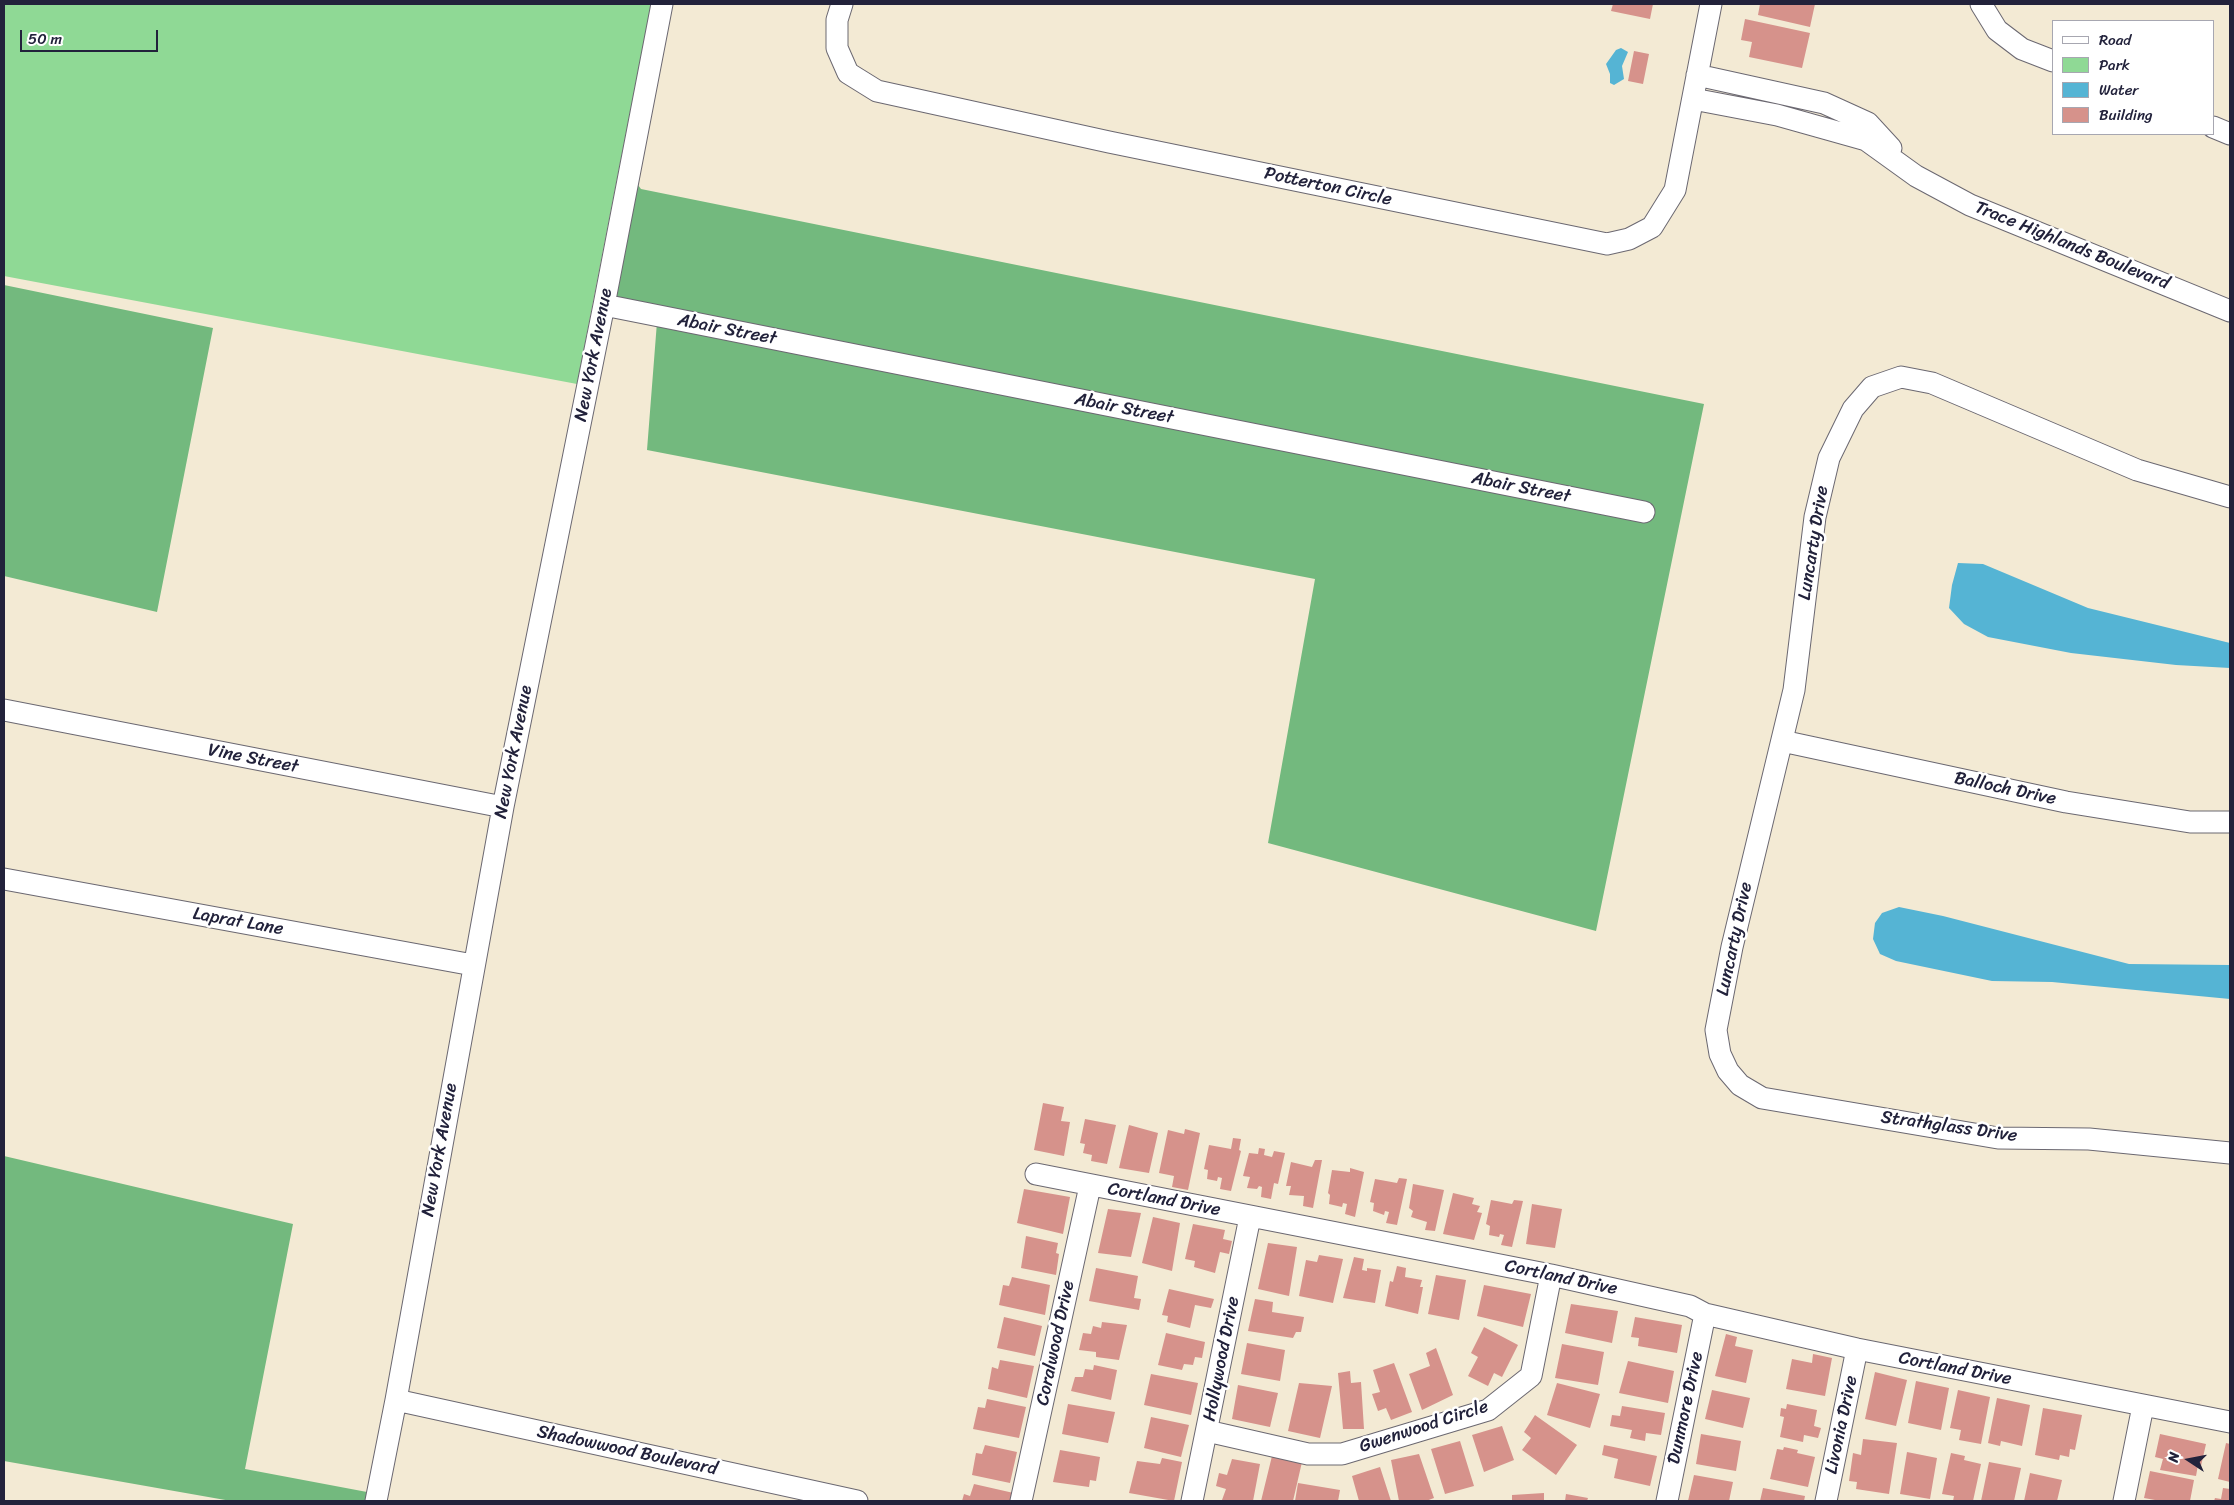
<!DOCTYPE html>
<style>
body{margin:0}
#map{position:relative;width:2234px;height:1505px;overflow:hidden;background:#f3ead4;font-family:Sriracha,sans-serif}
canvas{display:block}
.frame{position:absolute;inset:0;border:5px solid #22223b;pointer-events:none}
.legend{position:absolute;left:2052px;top:20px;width:162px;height:115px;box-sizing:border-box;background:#fff;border:1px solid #a7a7b1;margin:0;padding:6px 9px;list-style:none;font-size:15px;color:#22223b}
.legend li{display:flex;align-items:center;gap:10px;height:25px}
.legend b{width:25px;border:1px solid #a7a7b1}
.north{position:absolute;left:2164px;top:1435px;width:50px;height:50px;-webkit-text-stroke:4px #fff;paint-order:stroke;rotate:281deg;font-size:14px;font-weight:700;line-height:20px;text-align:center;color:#22223b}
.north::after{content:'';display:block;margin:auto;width:18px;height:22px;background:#22223b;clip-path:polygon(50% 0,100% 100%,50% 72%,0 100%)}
.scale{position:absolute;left:20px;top:30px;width:138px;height:22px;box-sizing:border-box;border:2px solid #22223b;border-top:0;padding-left:6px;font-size:15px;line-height:18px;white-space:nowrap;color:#22223b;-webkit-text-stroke:4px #fff;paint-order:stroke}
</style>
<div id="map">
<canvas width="2234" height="1505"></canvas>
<div class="frame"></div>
<ul class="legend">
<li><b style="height:6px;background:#fff"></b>Road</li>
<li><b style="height:14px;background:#8fd995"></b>Park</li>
<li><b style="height:14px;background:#55b4d4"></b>Water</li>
<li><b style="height:14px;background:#d6928b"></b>Building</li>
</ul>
<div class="north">N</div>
<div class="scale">50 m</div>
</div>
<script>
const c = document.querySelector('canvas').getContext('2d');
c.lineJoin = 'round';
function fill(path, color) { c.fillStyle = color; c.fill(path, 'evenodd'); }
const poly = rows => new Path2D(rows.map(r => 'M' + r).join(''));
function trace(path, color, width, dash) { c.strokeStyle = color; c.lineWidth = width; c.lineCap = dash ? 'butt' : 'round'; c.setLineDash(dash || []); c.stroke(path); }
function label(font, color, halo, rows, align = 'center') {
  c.font = font + ' Sriracha,sans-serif'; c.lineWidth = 5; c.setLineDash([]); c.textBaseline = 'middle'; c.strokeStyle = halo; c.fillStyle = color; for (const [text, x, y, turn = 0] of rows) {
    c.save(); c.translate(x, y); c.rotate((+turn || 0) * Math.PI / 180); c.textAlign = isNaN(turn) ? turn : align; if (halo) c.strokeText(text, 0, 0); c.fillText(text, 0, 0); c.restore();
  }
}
const green = poly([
 [4,4,651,4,577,384,4,276]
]);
const forest = poly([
 [638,185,641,189,1704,404,1596,931,1268,843,1315,579,647,450,657,322,613,316],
 [4,285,213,328,157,612,4,576],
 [4,1156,293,1224,245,1469,367,1492,365,1501,231,1501,4,1461]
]);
const water = poly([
 [1621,48,1628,52,1622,66,1624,79,1614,85,1610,83,1610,74,1606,64,1616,50],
 [1958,563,1983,564,2088,608,2230,643,2230,668,2176,665,2071,653,1988,637,1964,624,1949,608,1952,585],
 [1899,907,1943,916,2129,964,2230,965,2230,999,2052,982,1992,981,1896,961,1880,954,1873,939,1875,923,1882,913]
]);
const building = poly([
 [1613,4,1653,4,1650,19,1611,11],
 [1760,4,1815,4,1810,27,1758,15],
 [1745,19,1810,33,1802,68,1749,57,1752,42,1741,40],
 [1634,51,1649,54,1643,84,1628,81],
 [1043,1103,1064,1107,1061,1121,1070,1122,1064,1156,1034,1150],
 [1085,1119,1116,1125,1107,1164,1091,1161,1092,1155,1083,1153,1085,1144,1080,1143],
 [1129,1125,1158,1133,1149,1173,1119,1168],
 [1185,1129,1200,1133,1188,1190,1172,1187,1174,1176,1159,1173,1168,1130,1184,1134],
 [1233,1138,1241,1139,1239,1150,1241,1151,1231,1191,1220,1189,1222,1178,1218,1177,1217,1181,1207,1179,1208,1170,1204,1169,1209,1145,1231,1149],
 [1259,1148,1265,1149,1264,1155,1272,1157,1274,1151,1285,1153,1278,1184,1274,1183,1271,1199,1261,1197,1262,1187,1259,1186,1257,1189,1247,1188,1250,1177,1243,1176,1249,1153,1258,1154],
 [1315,1160,1322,1160,1313,1208,1303,1206,1304,1196,1289,1195,1291,1186,1286,1186,1291,1162,1312,1167],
 [1350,1168,1364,1172,1355,1217,1345,1214,1347,1204,1343,1203,1342,1207,1329,1204,1330,1195,1328,1193,1332,1170,1350,1172],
 [1399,1178,1407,1179,1397,1225,1386,1223,1389,1212,1385,1211,1384,1215,1373,1211,1374,1203,1370,1202,1375,1179,1397,1183],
 [1413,1184,1444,1190,1435,1231,1425,1230,1427,1222,1411,1217,1413,1211,1409,1208],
 [1024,1189,1070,1197,1063,1234,1017,1223],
 [1453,1193,1474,1198,1472,1204,1480,1206,1477,1212,1482,1213,1474,1240,1443,1234],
 [1491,1200,1512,1204,1514,1200,1523,1201,1512,1247,1501,1245,1504,1235,1500,1234,1499,1237,1489,1235,1490,1226,1486,1224],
 [1532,1204,1562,1209,1555,1248,1526,1244],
 [1108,1209,1141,1213,1131,1257,1098,1253],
 [1153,1217,1180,1223,1172,1271,1142,1263],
 [1193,1224,1225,1230,1223,1239,1232,1241,1229,1254,1220,1252,1215,1273,1194,1267,1195,1261,1185,1259],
 [1026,1236,1058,1243,1056,1253,1059,1254,1056,1275,1021,1268],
 [1268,1243,1297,1247,1289,1296,1258,1289],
 [1319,1255,1343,1259,1333,1303,1299,1296,1306,1260,1317,1262],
 [1354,1257,1364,1259,1362,1270,1367,1271,1367,1268,1381,1270,1375,1303,1343,1298],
 [1397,1266,1406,1268,1405,1277,1422,1280,1420,1287,1423,1287,1418,1314,1385,1306,1390,1281,1393,1282],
 [1096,1268,1138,1276,1134,1298,1141,1299,1139,1310,1089,1301],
 [1436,1275,1466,1280,1459,1320,1428,1314],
 [1012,1277,1050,1285,1045,1315,999,1305,1003,1285,1009,1286],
 [1484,1285,1531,1294,1523,1327,1477,1316],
 [1169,1289,1214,1299,1211,1308,1195,1305,1190,1328,1167,1322,1168,1316,1162,1315],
 [1255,1299,1273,1302,1272,1312,1304,1317,1301,1332,1296,1332,1293,1338,1248,1331],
 [1571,1304,1618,1311,1612,1343,1565,1333],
 [1004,1317,1042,1326,1035,1356,997,1348],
 [1635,1317,1682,1325,1677,1353,1638,1346,1639,1338,1631,1337],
 [1102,1322,1127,1325,1119,1360,1096,1357,1096,1352,1079,1350,1083,1333,1091,1334,1093,1326,1101,1328],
 [1484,1327,1518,1345,1502,1377,1494,1373,1488,1386,1468,1376,1478,1357,1471,1353],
 [1166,1333,1205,1342,1202,1358,1195,1357,1193,1365,1184,1364,1182,1370,1158,1365],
 [1726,1334,1737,1337,1735,1346,1753,1350,1746,1383,1715,1376],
 [1247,1343,1285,1350,1280,1381,1241,1374],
 [1562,1344,1604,1352,1598,1385,1555,1378],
 [1436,1348,1453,1395,1422,1410,1409,1374,1430,1366,1426,1353],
 [1813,1354,1832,1358,1825,1396,1786,1389,1792,1359,1812,1363],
 [1000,1360,1034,1366,1027,1398,988,1389,992,1367,998,1369],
 [1628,1361,1674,1371,1668,1403,1619,1393],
 [1394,1363,1412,1412,1391,1420,1386,1408,1378,1411,1372,1394,1380,1392,1373,1370],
 [1094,1365,1117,1370,1111,1400,1071,1391,1075,1377,1083,1377,1085,1369,1093,1370],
 [1350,1371,1351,1383,1361,1382,1364,1429,1343,1429,1338,1373],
 [1875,1372,1907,1380,1896,1426,1865,1419],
 [1151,1374,1198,1383,1191,1415,1144,1405],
 [1916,1381,1949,1388,1941,1430,1908,1423],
 [1299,1383,1332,1386,1320,1438,1288,1431],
 [1557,1383,1600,1394,1590,1428,1547,1415],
 [1238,1385,1278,1393,1270,1427,1232,1419],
 [1712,1390,1750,1398,1743,1428,1705,1419],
 [1958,1390,1990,1397,1981,1444,1959,1440,1961,1430,1950,1428],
 [1997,1398,2030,1405,2022,1446,2001,1441,2000,1446,1988,1443],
 [987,1399,1026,1407,1019,1438,973,1429,978,1407,985,1408],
 [1068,1404,1115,1412,1108,1443,1062,1434],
 [1787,1404,1817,1410,1814,1426,1821,1428,1818,1438,1804,1435,1803,1442,1780,1437,1784,1417,1780,1416,1781,1408,1786,1409],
 [1622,1406,1665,1413,1661,1435,1646,1433,1645,1441,1630,1438,1632,1430,1610,1426,1612,1415,1620,1416],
 [2043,1408,2082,1415,2075,1450,2070,1449,2069,1457,2060,1455,2059,1460,2035,1455],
 [1535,1415,1577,1445,1556,1475,1522,1450,1531,1438,1524,1432],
 [1151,1417,1189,1425,1181,1457,1144,1448],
 [1502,1426,1514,1460,1484,1472,1472,1435],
 [1701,1434,1741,1441,1736,1471,1696,1464],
 [2160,1434,2206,1444,2201,1466,2198,1465,2196,1476,2160,1470,2163,1459,2155,1457],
 [1863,1439,1897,1443,1889,1494,1856,1489,1857,1482,1849,1481,1853,1453,1861,1455],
 [1460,1441,1474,1486,1445,1494,1431,1449],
 [2226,1443,2230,1444,2230,1482,2218,1479],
 [985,1445,1017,1452,1010,1483,972,1475,976,1453,982,1454],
 [1604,1445,1657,1456,1650,1486,1614,1478,1618,1459,1602,1455],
 [1784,1447,1798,1450,1797,1453,1815,1457,1808,1487,1770,1479,1777,1449,1783,1450],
 [1060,1450,1100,1457,1096,1481,1090,1480,1089,1487,1053,1482],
 [1907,1452,1937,1458,1930,1499,1900,1494],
 [1951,1453,1965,1456,1964,1460,1981,1464,1973,1501,1953,1501,1954,1496,1942,1494],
 [1419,1454,1434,1498,1426,1501,1399,1501,1391,1460],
 [1272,1456,1302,1462,1293,1501,1261,1501],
 [1162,1458,1182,1462,1174,1501,1129,1493,1137,1461,1160,1464],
 [1232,1459,1260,1464,1253,1501,1222,1500,1226,1489,1216,1486,1219,1473,1227,1475],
 [1989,1462,2021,1468,2014,1501,1981,1501],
 [1380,1467,1391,1501,1359,1501,1352,1476],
 [2150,1471,2194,1480,2190,1501,2155,1501,2155,1500,2144,1498],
 [2030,1473,2062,1480,2057,1501,2024,1501],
 [1694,1475,1733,1482,1729,1501,1688,1501],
 [1298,1483,1340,1490,1338,1501,1295,1501],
 [974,1484,1018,1494,1016,1501,962,1501,964,1494,970,1496],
 [1763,1488,1805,1496,1804,1501,1760,1501],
 [2223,1488,2230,1489,2230,1501,2214,1501,2215,1498,2221,1499],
 [1544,1493,1544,1501,1512,1501,1512,1495],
 [1566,1494,1588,1498,1587,1501,1565,1501]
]);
const minor = poly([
 [842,4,837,20,837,48,848,73,877,91,1109,142,1607,244,1629,239,1652,227,1675,190,1711,4],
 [1981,4,1997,30,2022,49,2053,61],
 [1697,75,1824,103,1868,123,1891,148],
 [1693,99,1777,115,1866,140,1916,176,1970,205,2230,311],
 [2213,127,2230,134],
 [604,305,1644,512],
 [2230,497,2137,470,1932,383,1901,377,1872,387,1853,409,1829,458,1815,517,1794,690,1732,947,1716,1030,1720,1054,1728,1071,1740,1085,1762,1098,1998,1138,2089,1139,2230,1153],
 [4,710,503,807],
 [1782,741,2066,802,2190,822,2230,822],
 [4,879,473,965],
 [1036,1174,1551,1275,1690,1306,1705,1314,1857,1349,2230,1422],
 [396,1400,857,1501],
 [1207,1431,1308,1454,1342,1454,1488,1410,1531,1376,1551,1275],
 [376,1501,396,1400,503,807,604,305,662,4],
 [1021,1501,1090,1186],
 [1192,1501,1250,1217],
 [1667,1501,1705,1314],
 [1826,1501,1857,1349],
 [2124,1501,2143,1406]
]);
const streetNames = [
 ["Potterton Circle",1328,187,12],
 ["Trace Highlands Boulevard",2072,246,22],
 ["Abair Street",727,330,11],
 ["New York Avenue",594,355,-79],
 ["Abair Street",1124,409,11],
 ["Abair Street",1521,488,11],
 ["Luncarty Drive",1814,543,-81],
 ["New York Avenue",514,752,-79],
 ["Vine Street",253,759,11],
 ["Balloch Drive",2005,789,12],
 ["Laprat Lane",238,922,10],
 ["Luncarty Drive",1735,939,-78],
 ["Strathglass Drive",1949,1127,8],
 ["New York Avenue",440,1150,-80],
 ["Cortland Drive",1164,1200,11],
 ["Cortland Drive",1561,1278,12],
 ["Coralwood Drive",1056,1343,-78],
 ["Hollywood Drive",1222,1359,-79],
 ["Cortland Drive",1955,1369,11],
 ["Dunmore Drive",1686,1408,-78],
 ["Livonia Drive",1842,1425,-78],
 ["Gwenwood Circle",1424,1427,-18],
 ["Shadowwood Boulevard",627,1451,12]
];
fill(green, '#8fd995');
fill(forest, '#73b97e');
fill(water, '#55b4d4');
fill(building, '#d6928b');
trace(minor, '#6b6871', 23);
trace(minor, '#fff', 21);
label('18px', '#22223b', '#fff', streetNames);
</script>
